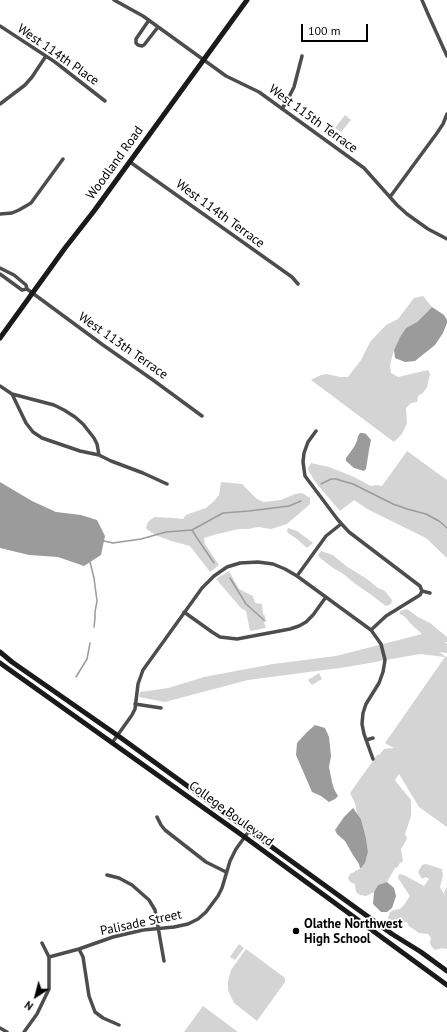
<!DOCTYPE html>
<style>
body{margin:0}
#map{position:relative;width:447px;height:1032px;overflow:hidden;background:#fff;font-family:"PT Sans",sans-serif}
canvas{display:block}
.north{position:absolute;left:16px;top:976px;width:40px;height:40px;-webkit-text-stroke:3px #fff;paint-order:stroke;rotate:216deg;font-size:11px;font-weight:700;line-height:16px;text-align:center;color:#000}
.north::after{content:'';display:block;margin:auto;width:14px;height:18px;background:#000;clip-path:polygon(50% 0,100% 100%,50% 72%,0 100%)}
.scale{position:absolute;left:301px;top:24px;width:67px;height:18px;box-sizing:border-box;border:2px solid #000;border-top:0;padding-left:5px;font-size:12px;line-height:14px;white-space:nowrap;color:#000;-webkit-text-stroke:3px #fff;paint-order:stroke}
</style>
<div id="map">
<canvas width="447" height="1032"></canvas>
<div class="north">N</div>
<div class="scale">100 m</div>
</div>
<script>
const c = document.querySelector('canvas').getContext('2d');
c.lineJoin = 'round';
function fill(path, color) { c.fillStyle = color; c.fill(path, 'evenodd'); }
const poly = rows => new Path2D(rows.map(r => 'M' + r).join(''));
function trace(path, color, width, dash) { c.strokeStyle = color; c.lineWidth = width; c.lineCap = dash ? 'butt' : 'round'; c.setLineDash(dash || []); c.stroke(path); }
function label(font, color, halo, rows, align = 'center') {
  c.font = font + ' "PT Sans",sans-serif'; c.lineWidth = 3.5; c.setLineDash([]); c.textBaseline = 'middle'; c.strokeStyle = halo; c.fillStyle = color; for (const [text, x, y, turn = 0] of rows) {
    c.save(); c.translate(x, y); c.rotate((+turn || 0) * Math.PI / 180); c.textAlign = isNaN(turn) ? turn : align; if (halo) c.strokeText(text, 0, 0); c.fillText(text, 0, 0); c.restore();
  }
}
const green = poly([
 [345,115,351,120,341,132,335,128],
 [423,296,432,307,417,322,406,328,400,337,394,350,390,365,391,373,398,377,428,370,430,374,427,387,423,393,418,396,417,402,411,403,406,408,407,423,402,434,394,442,311,380,321,375,327,374,340,377,348,377,361,360,370,342,386,325,398,319,414,298],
 [407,451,447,480,447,558,426,538,367,509,354,500,340,511,316,483,308,470,309,466,311,463,329,467,352,476,371,486,376,485,382,486],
 [221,482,242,484,257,499,264,502,281,500,295,494,302,493,310,498,310,504,287,524,271,529,258,527,248,529,239,529,217,534,204,538,205,544,219,565,210,572,190,546,171,541,158,536,149,531,146,528,148,522,154,517,174,518,183,519,186,515,191,513,206,508,214,501,219,495],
 [288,528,297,531,313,543,307,548,297,539,288,533,287,531],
 [321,551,333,555,346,566,367,579,378,588,385,591,392,600,391,604,386,606,370,594,357,585,342,573,333,568,320,558,318,555],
 [229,571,239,589,253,596,255,603,262,604,263,614,265,616,266,622,264,622,266,628,250,631,246,611,241,608,216,579],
 [407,609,418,617,430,623,447,637,447,642,445,642,447,644,447,653,439,652,446,657,447,656,447,827,419,807,399,774,395,780,397,783,411,800,411,816,405,834,407,839,401,849,403,861,399,864,398,867,395,868,387,882,378,885,374,892,366,896,360,895,356,892,355,884,350,882,348,878,350,874,361,868,365,863,368,852,366,838,361,819,357,813,355,803,350,793,377,755,380,754,384,749,394,748,385,743,445,657,420,654,347,667,248,680,165,702,139,697,140,692,168,688,204,677,273,664,336,656,422,634,412,625,405,617,400,614,400,611],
 [319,673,322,679,312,685,308,680],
 [426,864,442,869,443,876,440,887,445,896,444,892,447,887,447,949,442,948,435,950,431,946,430,943,431,938,428,934,419,933,409,926,407,922,395,923,391,922,388,918,390,912,394,910,400,909,404,905,410,896,398,878,399,874,404,875,424,886,429,879,426,877,422,879,418,872,422,865],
 [239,944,244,948,235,960,230,957],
 [246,949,285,978,285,982,257,1021,234,1003,228,990,228,981,231,970],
 [203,1006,238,1032,184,1032]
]);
const water = poly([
 [432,307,444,315,447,320,447,323,443,333,435,345,415,361,405,362,395,358,394,350,400,337,406,328,417,322],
 [360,433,363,433,366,434,371,440,369,450,366,469,364,471,354,468,346,461,346,458,354,447,357,441,358,436],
 [0,482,32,501,56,512,81,515,97,520,105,536,101,555,84,566,58,557,29,555,0,548],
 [315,725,325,728,329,737,331,756,329,767,332,782,334,789,338,796,335,799,329,802,321,796,312,792,296,755,297,743,306,733],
 [353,808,361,819,366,838,368,852,365,863,361,868,360,868,359,864,353,855,345,841,337,834,335,830,344,817],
 [387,882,394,888,396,896,392,908,387,912,381,912,373,904,374,892,378,885]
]);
const stream = poly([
 [321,484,331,479,337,479,339,480,353,484,393,504,407,509,426,514,439,521,447,528],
 [192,530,197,538,214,563],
 [104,541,113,543,141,539,166,532,192,530,223,513,249,511,289,506,301,501],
 [90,562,94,578,97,601,95,612,95,618,94,627],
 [230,578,246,604,264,620],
 [76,677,87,659,90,643]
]);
const minor = poly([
 [114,0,143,16,226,76,259,92,364,168,397,205,407,214,428,229,447,239],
 [422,0,428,14,447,56],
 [149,20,136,39,136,43,138,45,142,46,144,45,158,27],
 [0,26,55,62,105,101],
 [0,104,25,85,32,77,46,56],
 [282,109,289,97,294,87,302,56],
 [130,162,292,277,298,284],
 [390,197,437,133,443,124,447,114],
 [0,214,12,213,19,210,31,203,63,159],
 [0,268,14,275,26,285,27,289],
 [0,274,22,290,27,289,103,345,153,380,202,416],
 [0,386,12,394,26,423,33,432,42,438,80,451,99,455,111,461,143,473,167,484],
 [12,394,54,405,64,410,75,417,83,424,94,438,97,444,99,455],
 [316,431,308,442,304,453,303,462,305,476,338,520,349,532,416,583,420,586,422,591],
 [297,576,371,630,381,644,385,660,383,672,379,683,366,704,363,713,362,724,364,734,373,759],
 [422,591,430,593],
 [184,612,212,632,220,637,237,639,290,629,299,626,306,622,313,615,326,597],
 [371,630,386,616,420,595,422,591],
 [135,704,161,708],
 [366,740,373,738],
 [112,743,132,715,135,709,138,684,143,670,202,588,214,576,227,567,240,563,258,562,273,564,285,569,297,576,326,536,341,524],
 [157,817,161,825,165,830,206,862,226,872],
 [107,875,119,878,132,885,149,900,155,910,164,961],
 [42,943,49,957],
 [79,949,83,957,89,996,95,1012,103,1018,119,1025],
 [0,1028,7,1032],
 [24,1032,37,1014,49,989,49,957,79,949,113,937,143,930,174,927,188,924,198,919,206,912,218,896,222,888,230,861,236,849,249,831]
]);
const secondary = poly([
 [0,338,65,248,94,211,247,0],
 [0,652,12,662,117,735,392,934,421,952,447,971],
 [0,663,246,838,447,985]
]);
const markers = [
 [296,931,4,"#000"]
];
const streetNames = [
 ["West 114th Place",58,55,35],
 ["West 115th Terrace",313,119,36],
 ["Woodland Road",115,163,-54],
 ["West 114th Terrace",220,214,36],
 ["West 113th Terrace",123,346,35],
 ["College Boulevard",231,814,36],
 ["Palisade Street",141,923,-12]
];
const poiNames = [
 ["Olathe Northwest",304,924],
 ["High School",304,939]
];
fill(green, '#d4d4d4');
fill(water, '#9b9b9b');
trace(stream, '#9b9b9b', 1.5);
trace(minor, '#4d4d4d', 3.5);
trace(secondary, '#1a1a1a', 5);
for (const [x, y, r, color] of markers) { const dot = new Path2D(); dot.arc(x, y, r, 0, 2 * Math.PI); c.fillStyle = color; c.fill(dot); trace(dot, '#fff', 1.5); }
label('13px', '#000', '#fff', streetNames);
label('bold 13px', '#000', '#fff', poiNames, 'left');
</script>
